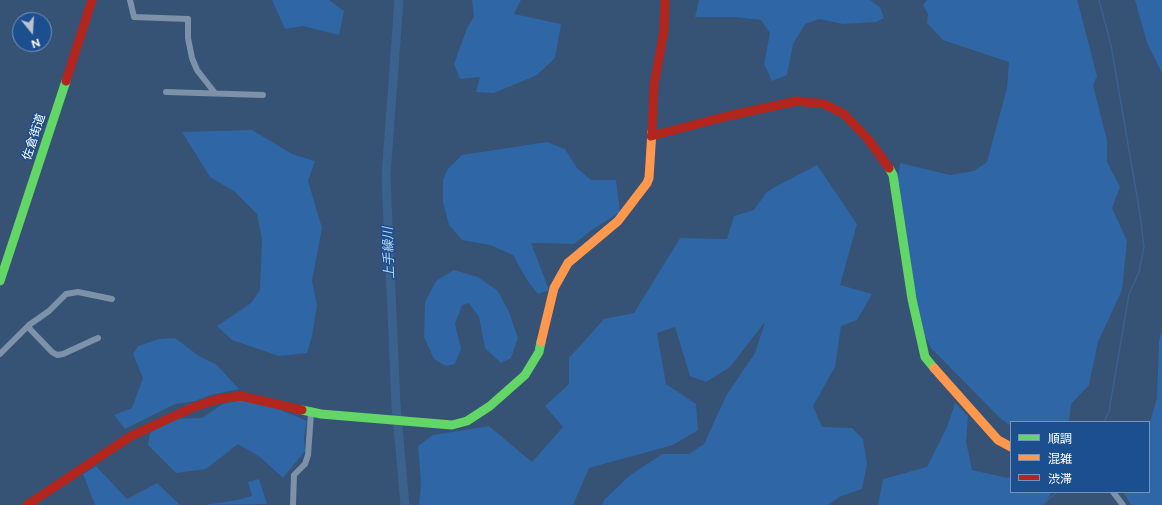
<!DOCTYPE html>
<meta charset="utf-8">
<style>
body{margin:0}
#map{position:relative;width:1162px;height:505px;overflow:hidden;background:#365274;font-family:Raleway,"Noto Sans JP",sans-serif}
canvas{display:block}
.legend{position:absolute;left:1010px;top:421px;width:140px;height:72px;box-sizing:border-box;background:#1b4f8f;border:1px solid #7695bc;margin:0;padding:5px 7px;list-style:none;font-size:12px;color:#fff}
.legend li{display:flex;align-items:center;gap:8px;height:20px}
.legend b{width:20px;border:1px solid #7695bc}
.north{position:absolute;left:12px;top:12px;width:40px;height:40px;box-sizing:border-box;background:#1b4f8f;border:1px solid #7695bc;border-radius:50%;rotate:162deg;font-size:11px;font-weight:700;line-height:16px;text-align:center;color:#fff}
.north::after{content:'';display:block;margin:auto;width:14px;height:18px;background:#b9c2ce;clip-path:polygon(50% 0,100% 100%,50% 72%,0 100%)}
</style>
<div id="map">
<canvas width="1162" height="505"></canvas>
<ul class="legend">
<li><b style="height:5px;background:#63d668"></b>順調</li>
<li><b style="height:5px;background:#ff974d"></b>混雑</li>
<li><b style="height:5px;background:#b3261e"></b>渋滞</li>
</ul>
<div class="north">N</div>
</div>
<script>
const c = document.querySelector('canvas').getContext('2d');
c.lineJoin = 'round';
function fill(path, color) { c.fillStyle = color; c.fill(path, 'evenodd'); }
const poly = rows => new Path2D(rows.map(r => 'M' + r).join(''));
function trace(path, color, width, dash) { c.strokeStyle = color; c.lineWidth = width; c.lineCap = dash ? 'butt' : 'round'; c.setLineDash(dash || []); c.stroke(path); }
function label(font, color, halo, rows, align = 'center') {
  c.font = font + ' Raleway,"Noto Sans JP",sans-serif'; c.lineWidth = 3; c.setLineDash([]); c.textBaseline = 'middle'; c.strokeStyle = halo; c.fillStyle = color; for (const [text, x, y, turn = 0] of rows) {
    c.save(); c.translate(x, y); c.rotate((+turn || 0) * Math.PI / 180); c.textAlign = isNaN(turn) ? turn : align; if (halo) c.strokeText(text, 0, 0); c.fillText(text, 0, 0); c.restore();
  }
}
const green = poly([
 [272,0,329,0,344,11,339,35,303,26,285,29],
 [472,0,521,0,514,14,561,24,555,58,537,75,494,93,476,92,480,77,460,79,454,64,467,28,474,17],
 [699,0,870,0,880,7,884,18,876,22,843,24,819,19,805,24,793,44,787,75,772,81,764,64,770,33,761,20,736,17,695,17],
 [927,0,1077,0,1078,3,1097,76,1093,85,1107,140,1107,162,1120,187,1112,208,1127,241,1122,290,1098,342,1089,385,1071,404,1069,422,1011,422,1011,426,1000,418,931,348,925,336,895,200,900,163,950,175,974,171,987,162,1007,88,1009,62,943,40,927,23,928,14,923,5],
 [1135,0,1162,0,1162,73,1147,43],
 [252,130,292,154,315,161,308,181,322,228,312,281,317,305,312,336,307,353,279,356,232,340,217,326,251,303,260,290,262,239,257,214,235,192,210,177,182,132],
 [547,142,565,149,577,168,591,180,616,180,620,212,592,230,574,244,531,243,549,290,538,294,527,280,513,255,490,245,462,240,449,225,443,202,443,179,448,169,462,155],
 [817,165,857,224,840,285,872,294,857,320,841,326,835,367,813,406,822,427,852,428,863,439,867,464,862,489,841,496,828,505,602,505,604,500,629,476,662,454,689,454,704,444,726,396,755,353,765,322,730,367,706,382,690,376,675,327,657,333,666,384,696,404,698,430,673,445,589,468,573,505,419,505,421,484,418,446,433,435,489,426,532,462,563,427,545,406,569,384,569,358,604,319,634,313,680,238,727,239,734,216,754,210,766,193,773,188],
 [454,270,478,277,498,291,509,312,518,338,511,358,501,363,485,348,479,317,469,303,462,305,455,324,461,349,455,364,446,366,434,359,424,337,425,302,436,281],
 [1162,331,1162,505,1131,505,1123,492,1149,492,1149,426,1157,398,1159,341],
 [175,338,199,356,217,365,239,389,211,395,195,401,175,404,125,429,114,415,132,408,143,378,133,354,138,346,159,339],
 [246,399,276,408,307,421,304,437,305,451,283,478,260,457,238,444,206,469,176,473,148,445,150,433,170,419,202,418,223,404],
 [955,403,968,416,966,441,972,470,1008,478,1011,476,1011,492,1052,492,1044,505,878,505,883,479,927,467,947,427],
 [96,466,127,499,157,483,180,505,95,505,83,474],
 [259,479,267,504,205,505,237,500,252,496,248,482]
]);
const stream = poly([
 [1099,0,1111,45,1140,214,1144,247,1139,272,1129,294,1109,411,1104,422],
 [1042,505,1057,492]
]);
const river = poly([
 [399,0,386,176,396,405,405,505]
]);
const street = poly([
 [130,0,134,17,188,19,188,38,192,58,197,70,215,93],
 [166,92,263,95],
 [28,327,52,352,57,355,63,354,98,338],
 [0,354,29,325,49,311,66,294,78,292,112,299],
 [1113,492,1123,505],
 [293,505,294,475,305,464,308,455,311,413]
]);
const fast = poly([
 [889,168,893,175,912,299,925,357,934,368],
 [0,281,66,81],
 [302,410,321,414,452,425,467,421,490,406,525,375,539,352,541,342]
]);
const slow = poly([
 [541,342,554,288,568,263,618,221,647,183,649,178,652,131],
 [934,368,998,440,1011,447]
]);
const jam = poly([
 [66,81,92,0],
 [652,131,654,85,664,31,665,0],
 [651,136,728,116,797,101,824,104,844,114,868,139,889,168],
 [27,505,131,436,194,407,218,399,241,396,302,410]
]);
const streetNames = [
 ["佐倉街道",34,137,-72]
];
const waterNames = [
 ["上手繰川",389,253,-92]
];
fill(green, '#2f66a5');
trace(stream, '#3b618d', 1.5);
trace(river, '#3b618d', 9);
trace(street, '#7d92a8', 6);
trace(fast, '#63d668', 9);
trace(slow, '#ff974d', 9);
trace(jam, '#b3261e', 9);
label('12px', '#fff', '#1b4f8f', streetNames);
label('italic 13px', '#b5d3f5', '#1b4f8f', waterNames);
</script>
